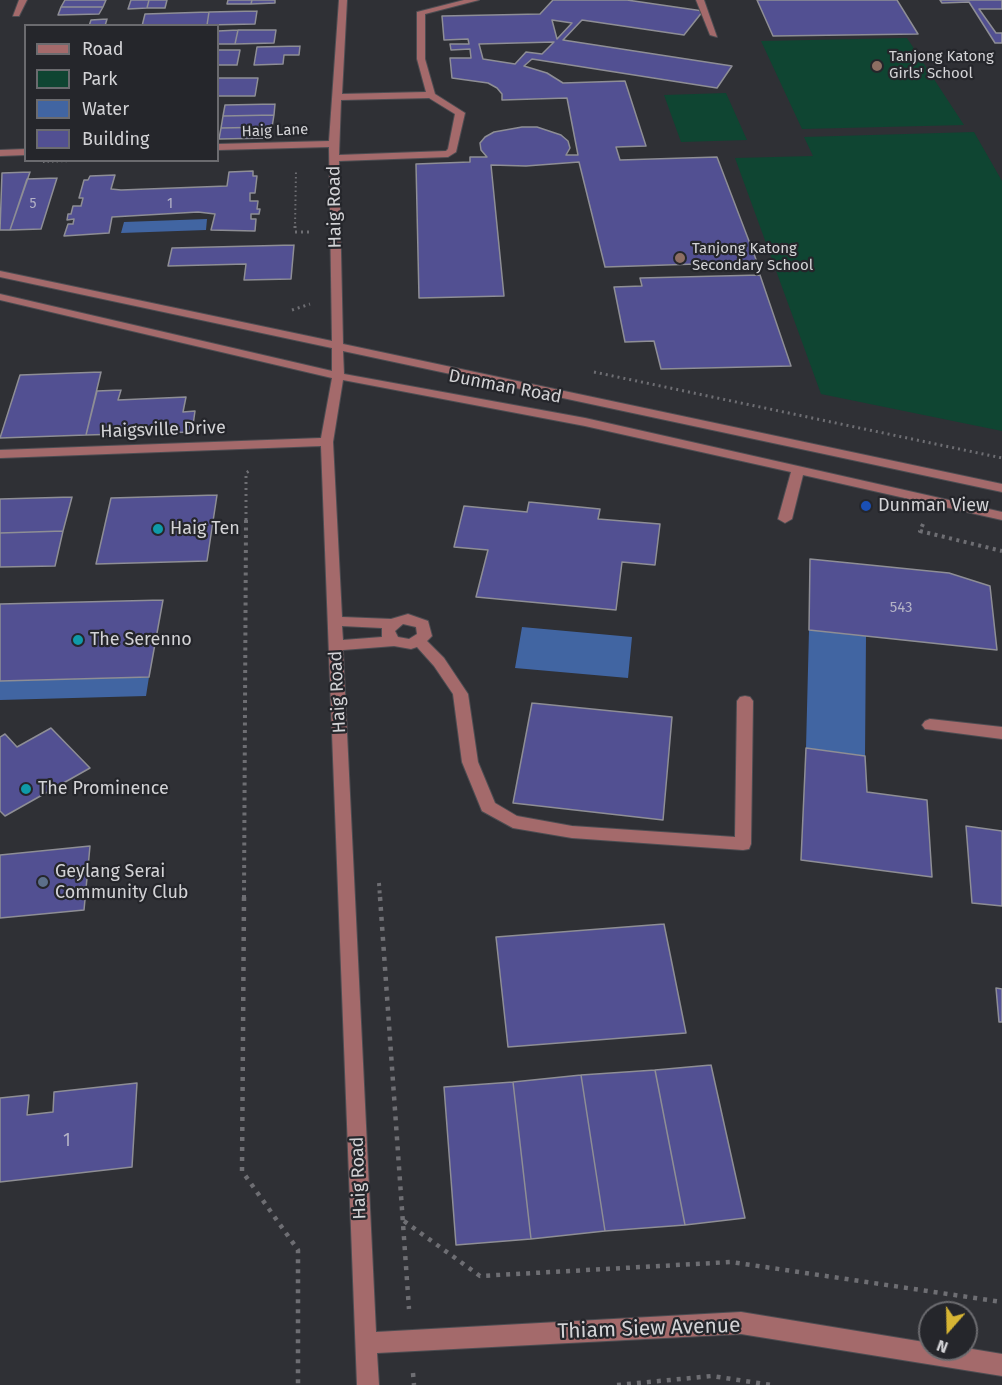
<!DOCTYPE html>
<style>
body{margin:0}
#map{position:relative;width:1002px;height:1385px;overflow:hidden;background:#2f3035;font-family:"Fira Sans",sans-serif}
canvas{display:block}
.legend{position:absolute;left:24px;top:24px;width:195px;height:138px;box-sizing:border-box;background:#25262b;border:2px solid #6b6b6f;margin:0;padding:8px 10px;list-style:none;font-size:18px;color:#d3d3d6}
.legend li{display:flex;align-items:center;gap:12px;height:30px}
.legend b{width:30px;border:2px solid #6b6b6f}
.north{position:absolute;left:918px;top:1301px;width:60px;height:60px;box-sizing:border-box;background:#25262b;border:2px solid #6b6b6f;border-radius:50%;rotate:200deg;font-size:16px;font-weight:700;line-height:24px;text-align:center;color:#d3d3d6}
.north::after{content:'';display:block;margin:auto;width:21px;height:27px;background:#d7b534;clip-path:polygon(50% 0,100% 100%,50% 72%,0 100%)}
</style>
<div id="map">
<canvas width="1002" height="1385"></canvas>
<ul class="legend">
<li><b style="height:8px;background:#a46a6b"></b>Road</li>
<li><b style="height:16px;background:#0f4532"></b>Park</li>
<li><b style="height:16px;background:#4165a2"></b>Water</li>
<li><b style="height:16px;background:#525092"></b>Building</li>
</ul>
<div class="north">N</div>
</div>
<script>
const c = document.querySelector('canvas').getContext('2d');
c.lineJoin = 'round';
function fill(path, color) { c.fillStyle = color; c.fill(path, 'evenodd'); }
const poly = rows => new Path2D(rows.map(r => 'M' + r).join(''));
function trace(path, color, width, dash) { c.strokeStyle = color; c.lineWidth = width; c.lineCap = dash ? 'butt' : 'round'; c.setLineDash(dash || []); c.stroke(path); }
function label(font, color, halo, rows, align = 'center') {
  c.font = font + ' "Fira Sans",sans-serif'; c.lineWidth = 4.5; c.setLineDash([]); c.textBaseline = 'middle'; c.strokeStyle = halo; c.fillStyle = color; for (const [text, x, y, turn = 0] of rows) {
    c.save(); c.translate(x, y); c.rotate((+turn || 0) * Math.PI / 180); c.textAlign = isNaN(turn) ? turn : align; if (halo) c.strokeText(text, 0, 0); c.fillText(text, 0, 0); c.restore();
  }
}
const green = poly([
 [907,38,964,125,802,129,761,41],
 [726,93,747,140,681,142,664,95],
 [974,132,1002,181,1002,431,821,394,735,158,813,156,804,137]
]);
const water = poly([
 [207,219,206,230,121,233,124,222],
 [522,627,632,637,628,678,515,668],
 [809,630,866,636,865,756,806,748],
 [149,677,146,696,0,700,0,681]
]);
const building = poly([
 [65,0,106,0,103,7,61,7,65,0],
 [131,0,149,0,147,8,128,9,131,0],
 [149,0,167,0,165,8,147,8,149,0],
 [228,0,252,0,251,4,227,4,228,0],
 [252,0,275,0,275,3,251,4,252,0],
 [553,0,627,0,703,11,684,35,582,20,563,40,732,66,717,88,532,59,524,66,547,73,563,83,625,81,646,146,616,147,620,160,717,157,757,262,605,267,579,162,526,166,491,165,504,296,419,298,416,164,470,162,470,157,487,157,481,150,480,143,485,137,494,132,522,127,537,127,561,135,568,141,570,148,566,155,578,155,567,98,502,100,502,94,497,88,488,83,452,78,450,58,471,58,470,49,451,50,450,44,469,44,468,39,444,40,442,16,540,14,553,0],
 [552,20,572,23,557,39,552,20],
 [554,42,542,54,526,52,515,64,483,59,479,44,554,42],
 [757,0,897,0,918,34,773,36,757,0],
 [940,0,1002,0,1002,9,979,9,996,33,1002,33,1002,43,995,43,969,2,942,3,940,0],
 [61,7,103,7,99,14,58,15,61,7],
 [257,11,255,24,207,25,209,12,257,11],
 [209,12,207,25,142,26,145,14,209,12],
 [107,19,105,26,89,26,91,20,107,19],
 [238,30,235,44,218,44,218,31,238,30],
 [238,30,276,30,274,43,235,44,238,30],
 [300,46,299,55,284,55,283,64,254,65,257,47,300,46],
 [218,50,240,50,237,65,218,65,218,50],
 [218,78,258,78,255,96,218,96,218,78],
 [275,104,274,115,223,116,225,105,275,104],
 [274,115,272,127,221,128,223,116,274,115],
 [272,127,271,138,219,139,221,128,272,127],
 [253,171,253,176,257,176,255,193,250,193,250,201,258,201,257,209,260,209,259,214,251,214,251,219,256,219,255,231,211,230,215,214,198,212,112,217,109,233,64,236,68,224,73,224,74,219,67,220,68,214,71,214,73,206,81,206,83,198,79,198,84,180,88,180,90,176,115,175,111,189,121,190,227,186,229,172,253,171],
 [30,172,10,230,0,230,2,173,30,172],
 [57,178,41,229,10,230,27,179,57,178],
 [294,245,291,279,244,280,246,264,168,266,172,248,294,245],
 [760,275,791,366,661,369,654,341,625,342,614,287,642,286,640,278,760,275],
 [101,372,86,435,0,438,20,375,101,372],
 [121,390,118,400,186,397,183,412,195,411,192,432,86,435,97,391,121,390],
 [217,495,207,561,96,564,111,498,217,495],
 [72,497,63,531,0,533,0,499,72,497],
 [529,502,600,509,598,519,660,524,655,565,622,562,616,610,476,597,488,550,454,547,464,506,527,512,529,502],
 [63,531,55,566,0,567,0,533,63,531],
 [810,559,949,573,990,586,997,650,809,630,810,559],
 [163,600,149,677,0,681,0,604,163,600],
 [532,703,672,717,663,820,513,803,532,703],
 [51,728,90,768,5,816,0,811,0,737,5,734,17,747,51,728],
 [806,748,865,756,867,792,927,800,932,877,801,860,806,748],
 [966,826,1002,831,1002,906,972,903,966,826],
 [90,846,84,910,0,918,0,855,90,846],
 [664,924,686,1033,508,1047,496,937,664,924],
 [996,988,1002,989,1002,1022,999,1022,996,988],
 [711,1065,745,1218,685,1225,655,1070,711,1065],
 [655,1070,685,1225,605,1231,581,1075,655,1070],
 [581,1075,605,1231,531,1239,513,1082,581,1075],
 [513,1082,531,1239,456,1245,444,1087,513,1082],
 [137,1083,132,1167,0,1182,0,1098,29,1095,27,1115,53,1112,54,1092,137,1083]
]);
const pathFar3 = poly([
 [43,162,99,160],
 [295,228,296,170]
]);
const pathFar2 = poly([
 [295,226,295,232,309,232],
 [292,310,310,304],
 [594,372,1002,458],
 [246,520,246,473,249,471]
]);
const pathFar1 = poly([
 [923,524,920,531,1002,551],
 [379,883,380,898],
 [244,898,246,519]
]);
const path = poly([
 [244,897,242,1171,298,1250,298,1385],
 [380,897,409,1309],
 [404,1221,480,1276,731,1262,1002,1302],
 [413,1373,414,1385],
 [617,1385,712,1376,771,1385]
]);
const minor = poly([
 [19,0,27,0,19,16,13,16,19,0],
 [339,0,347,0,342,94,426,92,417,59,417,12,464,0,479,0,425,14,425,59,435,94,465,113,456,152,448,157,339,161,343,344,1002,484,1002,492,343,351,344,374,585,418,1002,512,1002,520,803,475,792,519,785,523,778,519,791,472,585,426,343,380,333,442,342,617,391,619,408,614,428,621,432,636,427,641,444,658,468,694,478,762,495,803,517,816,572,826,735,837,737,701,740,697,745,696,750,697,753,701,751,844,749,849,743,850,572,838,513,828,482,811,462,762,453,694,434,666,417,647,411,649,394,646,343,650,376,1332,741,1312,930,1343,930,1349,966,1348,1002,1354,1002,1376,741,1334,377,1353,379,1385,357,1385,321,446,0,458,0,450,321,438,332,378,0,300,0,294,332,371,332,348,0,277,0,271,332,341,329,147,218,150,218,144,329,141,339,0],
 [429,98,455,114,448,149,446,151,339,155,341,100,429,98],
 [403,624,416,627,417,634,409,639,398,637,395,631,403,624],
 [342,626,382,628,382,637,343,640,342,626],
 [696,0,704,0,717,37,710,35,696,0],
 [26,149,26,155,0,156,0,150,26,149],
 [930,719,1002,727,1002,739,925,729,922,725,925,721,930,719]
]);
const markers = [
 [877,66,6,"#8d6e63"],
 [680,258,6,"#8d6e63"],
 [866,506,6,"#1a4fb4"],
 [158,529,6,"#0f9aa8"],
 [78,640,6,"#0f9aa8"],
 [26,789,6,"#0f9aa8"],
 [43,882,6,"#5c6f8a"]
];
const farNumbernames = [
 ["5",33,204],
 ["1",170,204]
];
const farPoinames = [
 ["Tanjong Katong",889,57],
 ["Girls' School",889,74],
 ["Tanjong Katong",692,249],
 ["Secondary School",692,266]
];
const farStreetnames = [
 ["Haig Lane",275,131,-2]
];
const numberNames = [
 ["543",901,608]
];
const streetNames = [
 ["Haig Road",335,207,-91],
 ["Dunman Road",505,387,11],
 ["Haigsville Drive",163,430,-2],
 ["Haig Road",338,692,-93],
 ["Haig Road",359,1178,-92]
];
const poiNames = [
 ["Dunman View",878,506],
 ["Haig Ten",170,529],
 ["The Serenno",90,640],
 ["The Prominence",38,789],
 ["Geylang Serai",55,872],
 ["Community Club",55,893]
];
const nearNumbernames = [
 ["1",67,1141]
];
const nearStreetnames = [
 ["Thiam Siew Avenue",649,1329,-2]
];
fill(green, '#0f4532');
fill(water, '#4165a2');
fill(building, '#525092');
trace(building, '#8e8e95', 1.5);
trace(minor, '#4d4d52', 2);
trace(pathFar3, '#6e6e73', 2, [1.5, 3]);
trace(pathFar2, '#6e6e73', 3, [2, 4]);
trace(pathFar1, '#6e6e73', 4, [3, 4.5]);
trace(path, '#6e6e73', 4.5, [4, 6]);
fill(minor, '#a46a6b');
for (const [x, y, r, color] of markers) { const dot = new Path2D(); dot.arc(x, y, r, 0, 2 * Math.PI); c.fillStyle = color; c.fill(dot); trace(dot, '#25262b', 2); }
label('14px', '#b3b2c5', null, farNumbernames);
label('15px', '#d3d3d6', '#25262b', farPoinames, 'left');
label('15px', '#d3d3d6', '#25262b', farStreetnames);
label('15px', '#b3b2c5', null, numberNames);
label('18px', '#d3d3d6', '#25262b', streetNames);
label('18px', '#d3d3d6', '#25262b', poiNames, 'left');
label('18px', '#b3b2c5', null, nearNumbernames);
label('21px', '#d3d3d6', '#25262b', nearStreetnames);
</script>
